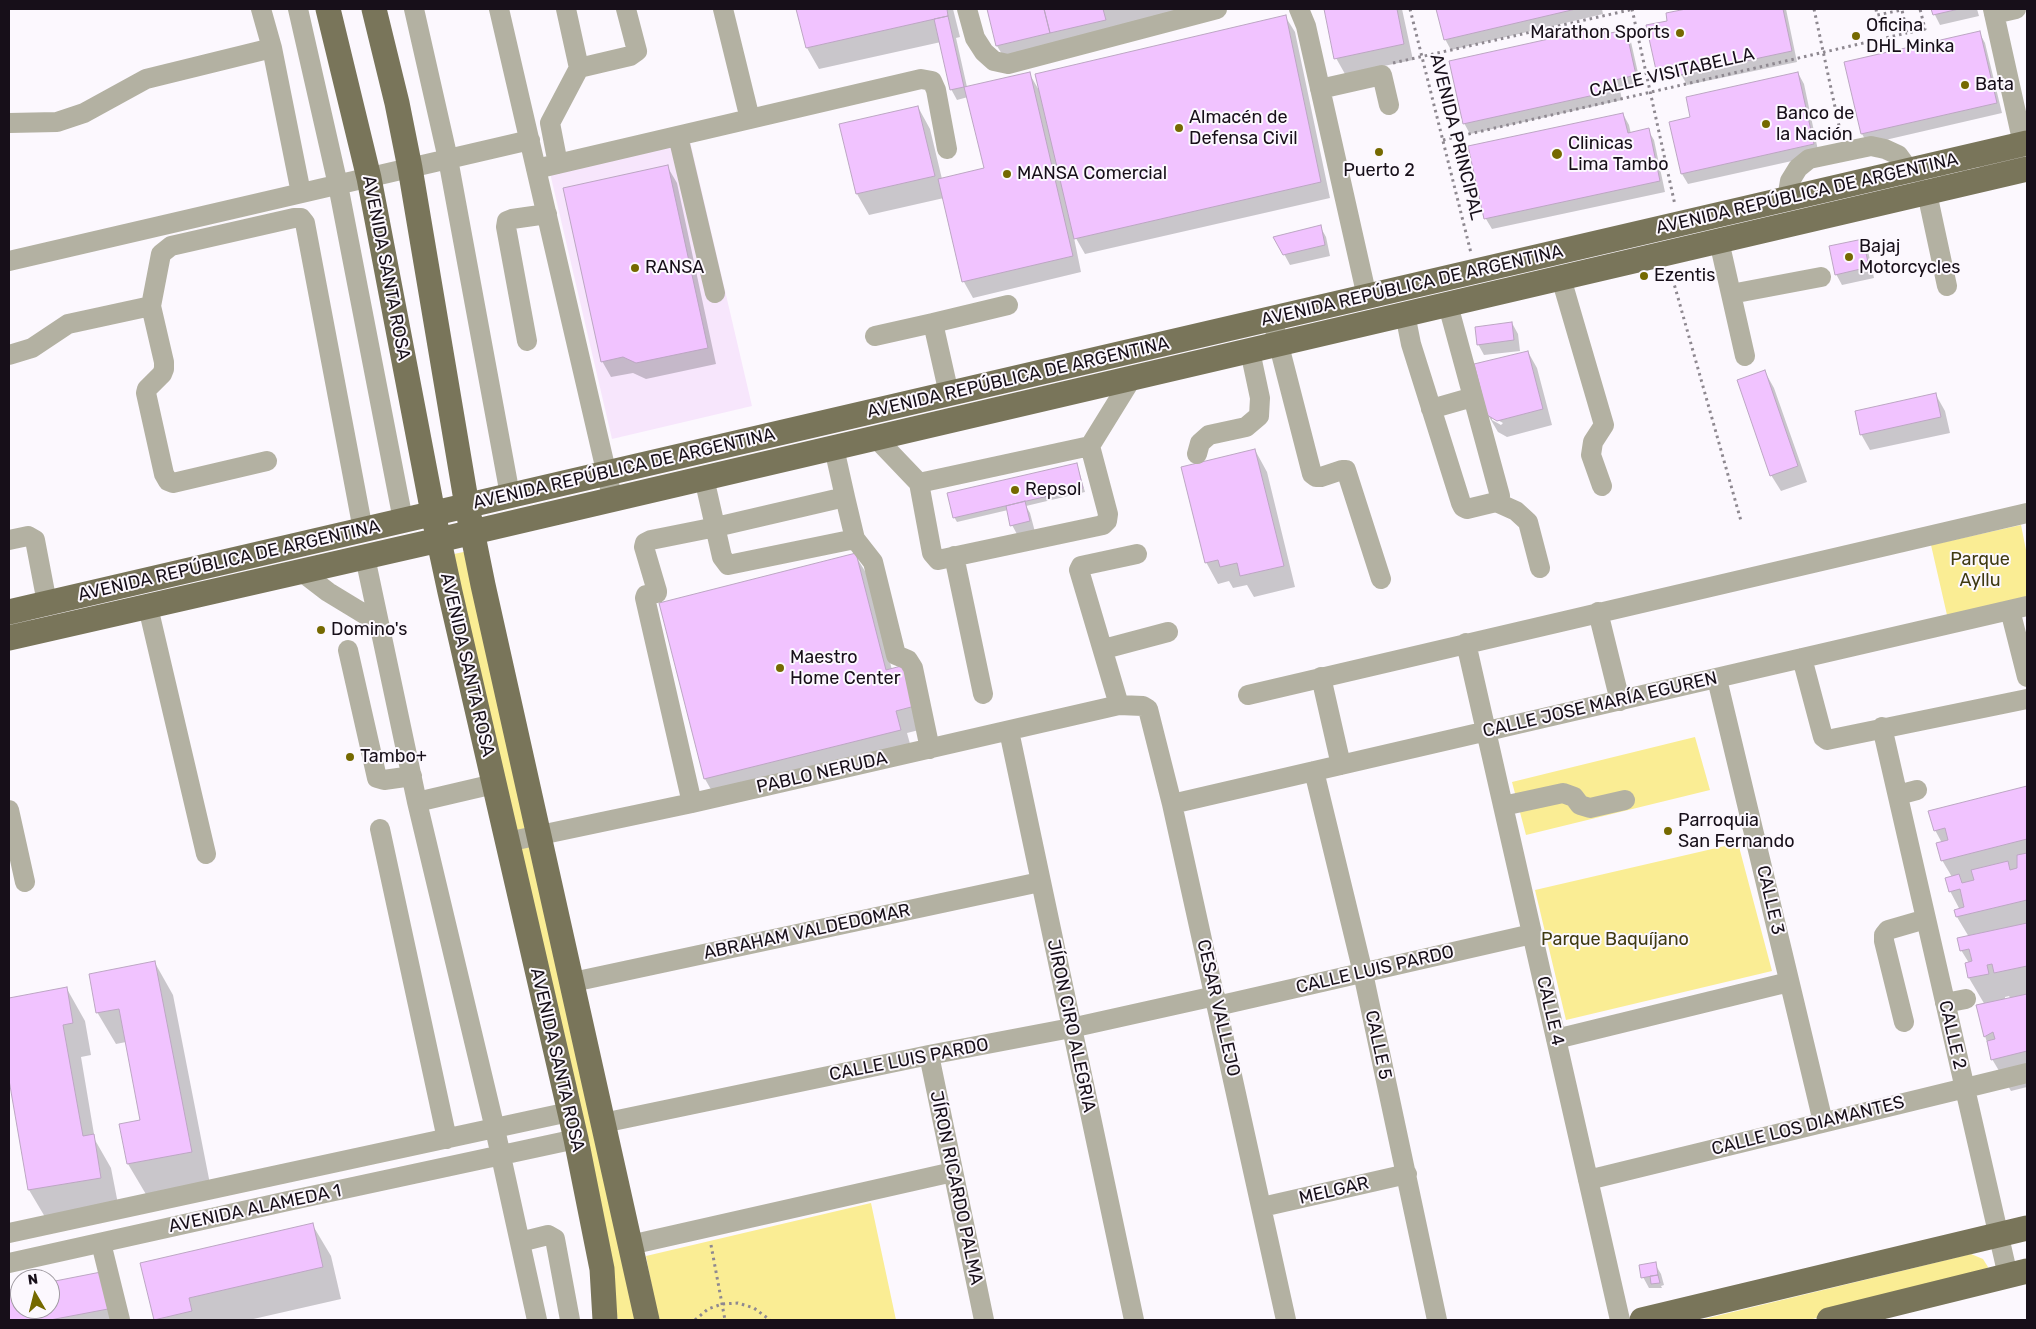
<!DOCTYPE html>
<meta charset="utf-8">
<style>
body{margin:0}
#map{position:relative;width:2036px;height:1329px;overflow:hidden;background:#fcf8fe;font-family:Rubik,sans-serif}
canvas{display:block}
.frame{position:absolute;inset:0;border:10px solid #170f19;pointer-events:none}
.north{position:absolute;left:10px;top:1269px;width:50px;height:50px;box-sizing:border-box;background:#fcf8fe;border:1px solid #a09ba2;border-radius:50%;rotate:352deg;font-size:14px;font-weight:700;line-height:20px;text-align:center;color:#170f19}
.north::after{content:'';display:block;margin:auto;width:18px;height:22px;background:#756900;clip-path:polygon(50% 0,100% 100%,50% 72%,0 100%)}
</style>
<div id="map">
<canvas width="2036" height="1329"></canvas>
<div class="frame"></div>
<div class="north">N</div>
</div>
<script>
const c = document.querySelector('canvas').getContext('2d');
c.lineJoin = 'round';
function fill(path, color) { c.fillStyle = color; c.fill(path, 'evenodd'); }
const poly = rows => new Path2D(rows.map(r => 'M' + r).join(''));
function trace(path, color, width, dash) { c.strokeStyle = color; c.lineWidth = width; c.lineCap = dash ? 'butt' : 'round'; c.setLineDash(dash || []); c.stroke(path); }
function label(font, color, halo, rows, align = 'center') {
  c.font = font + ' Rubik,sans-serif'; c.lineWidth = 4; c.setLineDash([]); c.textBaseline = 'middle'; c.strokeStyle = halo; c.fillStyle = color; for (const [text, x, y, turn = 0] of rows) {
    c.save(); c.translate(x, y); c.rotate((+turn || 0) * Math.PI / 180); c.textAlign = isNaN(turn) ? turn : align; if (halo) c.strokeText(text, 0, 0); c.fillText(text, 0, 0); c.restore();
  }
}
const built = poly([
 [690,141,752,406,612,439,550,173]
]);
const green = poly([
 [2021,525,2027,555,2027,598,1947,615,1931,545],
 [473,550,636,1320,618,1320,454,554],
 [1695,737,1710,790,1526,835,1512,782],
 [1738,843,1772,971,1566,1020,1535,890],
 [871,1203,896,1320,658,1320,646,1256],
 [1971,1254,1983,1259,1988,1267,1980,1279,1808,1320,1700,1320]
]);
const shadow = poly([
 [798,9,953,9,960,37,956,38,967,87,1029,73,1040,92,1285,16,1295,32,1330,198,1085,254,1073,233,1081,272,973,298,964,282,944,198,869,215,857,194,918,107,930,129,942,179,986,169,968,97,957,100,951,89,941,42,819,69,807,48],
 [988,9,1220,9,1010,67,997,46],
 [1325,9,1402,9,1413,60,1345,74,1336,58],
 [1438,9,1602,9,1603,14,1451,50,1445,39],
 [1691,9,1786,9,1797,62,1687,85,1682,76,1663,80,1657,70,1648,26,1669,21,1667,14],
 [1932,9,1977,9,1979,16,1940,25],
 [1602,28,1606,35,1625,31,1631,42,1641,86,1620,90,1622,100,1470,134,1464,123],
 [1979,32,1985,43,2002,113,1868,144,1862,134,1845,63],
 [1798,73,1804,84,1819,155,1688,184,1682,174,1692,118],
 [1623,114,1629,125,1631,134,1648,130,1654,140,1665,192,1492,229,1486,219,1470,147],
 [667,166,677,183,716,364,646,379,633,373,611,377,602,361],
 [1320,226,1326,237,1330,256,1290,265,1275,237],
 [1862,240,1868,251,1874,278,1842,285,1836,274],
 [1512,323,1518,334,1520,351,1484,355,1478,344],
 [1528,352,1537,368,1552,425,1507,437,1498,432,1488,415],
 [1492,417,1503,423,1501,425,1492,420],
 [1765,372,1774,388,1807,482,1781,491,1771,475],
 [1936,395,1945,411,1950,433,1870,450,1861,434],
 [1255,450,1267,472,1295,587,1254,597,1247,585,1233,588,1229,581,1218,584,1206,562],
 [1077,464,1085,492,1026,506,1030,513,1035,532,1018,536,1012,525,1008,510,957,522,954,517],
 [855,555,868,576,892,670,927,728,907,733,912,751,717,800,705,779,660,604],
 [2027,787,2027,1087,2011,1091,1992,1059,1985,1036,1978,1006,1985,1005,1969,978,1966,963,1969,963,1961,950,1969,937,1957,917,1960,910,1950,891,1952,877,1942,860,1942,843,1935,830,1930,812],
 [2009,996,2011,999,2005,1000,2005,997],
 [155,963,173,995,210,1184,147,1196,128,1164,142,1121,126,1042,116,1044,97,1012],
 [67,989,85,1021,91,1055,81,1057,95,1140,111,1168,119,1209,48,1222,29,1190,9,1073,9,999],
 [312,1224,331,1256,341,1299,249,1320,155,1320,142,1264],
 [1655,1264,1661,1274,1664,1285,1661,1286,1662,1288,1649,1288,1643,1277],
 [100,1273,121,1320,9,1320,9,1291,20,1289,20,1309,50,1309,50,1283]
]);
const building = poly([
 [796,9,947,9,948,16,806,48,796,9],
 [987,9,1044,9,1050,33,996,46,987,9],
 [1044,9,1103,9,1106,20,1050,33,1044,9],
 [1324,9,1397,9,1404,44,1334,59,1324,9],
 [1436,9,1576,9,1444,40,1436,9],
 [1686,9,1783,9,1792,51,1680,75,1678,66,1656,70,1646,25,1667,21,1666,13,1686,9],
 [1931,9,1959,9,1933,15,1931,9],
 [1286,15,1321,182,1074,239,1035,74,1286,15],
 [948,16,964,87,950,90,934,19,948,16],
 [1603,27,1605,34,1626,30,1636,75,1615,80,1617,90,1463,124,1449,61,1603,27],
 [1980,31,1997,103,1861,134,1844,62,1980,31],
 [1030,72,1073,256,962,282,938,179,984,168,964,87,1030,72],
 [1798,72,1814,144,1681,174,1669,122,1690,117,1686,97,1798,72],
 [918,106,935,176,856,194,839,124,918,106],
 [1623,113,1628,133,1649,128,1660,181,1484,219,1468,146,1623,113],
 [668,165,708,348,636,363,623,357,601,362,563,188,668,165],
 [1321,225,1325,245,1283,255,1273,237,1321,225],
 [1863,239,1869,267,1835,275,1829,246,1863,239],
 [1512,322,1514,340,1477,345,1475,327,1512,322],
 [1528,351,1543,409,1497,421,1487,415,1474,364,1528,351],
 [1765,370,1798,466,1770,476,1737,380,1765,370],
 [1936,393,1941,417,1860,435,1855,411,1936,393],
 [1255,449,1284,566,1240,576,1237,563,1220,567,1218,560,1205,563,1181,467,1255,449],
 [1077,463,1083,488,953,518,947,493,1077,463],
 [1025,501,1030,521,1010,526,1006,506,1025,501],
 [856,553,886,670,905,665,915,706,896,711,901,730,704,779,659,603,856,553],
 [2027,786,2027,839,1941,861,1936,843,1948,840,1945,828,1934,831,1928,811,2027,786],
 [2027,853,2027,900,1956,917,1954,910,1964,907,1960,889,1949,892,1945,878,1959,874,1962,883,1974,880,1971,870,2008,861,2010,870,2017,868,2017,855,2027,853],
 [2027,923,2027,966,1994,973,1992,964,1987,965,1989,974,1968,978,1965,963,1972,961,1969,949,1960,951,1957,938,2027,923],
 [155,961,192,1152,127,1164,119,1124,140,1120,119,1009,96,1013,89,974,155,961],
 [67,987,73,1023,63,1025,83,1136,94,1134,101,1178,28,1190,9,1080,9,998,67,987],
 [2027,994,2027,1051,1991,1060,1987,1041,1995,1039,1993,1032,1984,1037,1976,1005,2027,994],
 [313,1223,323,1267,189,1298,192,1311,154,1320,140,1263,313,1223],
 [1656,1262,1658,1275,1641,1278,1639,1265,1656,1262],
 [101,1272,108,1309,50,1320,9,1320,9,1290,20,1288,20,1309,50,1309,50,1282,101,1272],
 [1658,1275,1660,1283,1651,1284,1650,1276,1658,1275]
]);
const path = poly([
 [1410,9,1471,253],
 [1632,9,1675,205],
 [1814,9,1841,135],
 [1876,9,1877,15,1902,10,1907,33,1925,29,1920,9],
 [1393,63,1634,9],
 [1443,140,1907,33],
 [1671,273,1741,521],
 [711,1245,725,1320],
 [695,1320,708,1309,722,1304,738,1303,754,1308,770,1320]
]);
const minor = poly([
 [298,9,338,185,403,520],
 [414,9,448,159,510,495],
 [499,9,610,488],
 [723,9,750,119],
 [967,9,975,38,984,52,994,61,1008,64,1217,9],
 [1299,9,1306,26,1367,297],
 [1993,9,2023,144],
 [1994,14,2016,9],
 [272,48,301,193],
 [579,68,630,56,637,51,626,9],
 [1320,89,1382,75,1389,105],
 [9,123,57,122,84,113,146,79,272,48,261,9],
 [678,136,715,293],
 [558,164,550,123,579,68,566,9],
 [536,169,921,79,932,81,936,90,947,149],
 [1927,193,1947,286],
 [1787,199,1790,181,1798,168,1809,159,1871,146,1885,149,1898,155,1909,170],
 [1719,241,1745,356],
 [9,261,530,140],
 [1561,278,1604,425,1593,442,1591,455,1602,486],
 [1731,294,1821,277],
 [1405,314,1411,344,1461,503,1463,507,1467,509,1496,502,1500,496,1448,305],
 [933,323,1008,305],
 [1275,330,1312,474,1316,477,1321,477,1342,470,1346,470,1381,579],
 [875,336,933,323,949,394],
 [527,341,506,227,507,221,512,219,547,214],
 [9,355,32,348,68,324,151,306],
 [1431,409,1473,397],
 [876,438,919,483,1090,446,1132,378],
 [834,448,845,497],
 [1197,454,1200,443,1209,435,1246,427,1259,416,1260,398,1250,351],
 [267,461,173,483,168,481,164,474,146,393,147,389,162,374,164,369,164,362,151,306,161,254,171,246,294,218,301,218,305,223,363,530],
 [704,478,722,557,728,565,855,539],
 [919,483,932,553,938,560,1103,525,1107,521,1108,514,1090,446],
 [1496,502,1516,511,1528,522,1540,568],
 [9,540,28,536,35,540,47,603],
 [954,556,983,694],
 [365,557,417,802,494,784],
 [302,572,328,592,379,623],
 [148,607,206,854],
 [2010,610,2027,677],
 [1598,612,1620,701],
 [1466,643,1620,1320],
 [1104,649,1168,632],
 [348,650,377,778,384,780,412,776],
 [1802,658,1823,737,1827,740,2027,699],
 [1321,677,1341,765],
 [1717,679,1823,1122],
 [1248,695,2027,513],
 [1119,705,1079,570,1081,566,1137,554],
 [1882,727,2008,1276],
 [1009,731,1134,1320],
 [1314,771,1363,973,1437,1320],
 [1898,795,1917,790],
 [417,802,495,1129,537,1320],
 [692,803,645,598,646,595,657,593,657,591,644,547,645,543,651,540,716,527,845,497,855,539,873,562,896,655,908,660,913,668,930,749],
 [1172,804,2027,606],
 [1503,806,1563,793,1574,797,1580,805,1590,808,1625,800],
 [9,810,25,882],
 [380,829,447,1139],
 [507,842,692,803,1119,705,1143,706,1148,709,1172,804,1286,1320],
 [573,982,1040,882],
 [1945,1003,1966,999],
 [1217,1006,1532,934],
 [1904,1022,1884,941,1884,935,1888,930,1926,919],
 [1556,1039,1789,982],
 [929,1055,984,1320],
 [603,1123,929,1055,1071,1028,1215,996],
 [1588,1180,2027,1073],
 [1262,1207,1407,1174],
 [9,1233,569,1112],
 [520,1242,548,1235,555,1239,570,1320],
 [101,1243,120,1320],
 [630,1245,953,1172],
 [9,1263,288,1201,576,1139]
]);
const major = poly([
 [328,9,369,178,433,513,450,592,576,1139,602,1269,605,1320],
 [374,9,397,103,410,168,467,506,483,585,647,1320],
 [9,612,2027,143],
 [9,638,439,540,2027,169],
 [1642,1320,2027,1228],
 [1829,1320,2027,1271]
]);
const markers = [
 [1680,33,5,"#756900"],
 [1856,36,5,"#756900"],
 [1965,85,5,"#756900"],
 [1766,124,5,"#756900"],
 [1179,128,5,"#756900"],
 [1379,152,5,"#756900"],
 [1557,154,6,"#756900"],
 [1007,174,5,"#756900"],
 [1849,257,5,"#756900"],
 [635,268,5,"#756900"],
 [1644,276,5,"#756900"],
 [1015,490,5,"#756900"],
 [321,630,5,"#756900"],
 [780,668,5,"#756900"],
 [350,757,5,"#756900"],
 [1668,831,5,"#756900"]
];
const poiNames = [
 ["Oficina",1866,26],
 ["DHL Minka",1866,47],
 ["Marathon Sports",1670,33,"right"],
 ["Bata",1975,85],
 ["Banco de",1776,114],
 ["la Nación",1776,135],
 ["Almacén de",1189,118],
 ["Defensa Civil",1189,139],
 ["Clinicas",1568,144],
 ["Lima Tambo",1568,165],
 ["Puerto 2",1379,171,"center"],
 ["MANSA Comercial",1017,174],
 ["Bajaj",1859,247],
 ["Motorcycles",1859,268],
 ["RANSA",645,268],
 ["Ezentis",1654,276],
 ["Repsol",1025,490],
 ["Domino's",331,630],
 ["Maestro",790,658],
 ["Home Center",790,679],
 ["Tambo+",360,757],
 ["Parroquia",1678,821],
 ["San Fernando",1678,842]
];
const streetNames = [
 ["CALLE VISITABELLA",1672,73,-13],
 ["AVENIDA PRINCIPAL",1456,137,76],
 ["AVENIDA REPÚBLICA DE ARGENTINA",1807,194,-13],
 ["AVENIDA SANTA ROSA",386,268,79],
 ["AVENIDA REPÚBLICA DE ARGENTINA",1412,286,-13],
 ["AVENIDA REPÚBLICA DE ARGENTINA",1018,378,-13],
 ["AVENIDA REPÚBLICA DE ARGENTINA",624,469,-13],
 ["AVENIDA REPÚBLICA DE ARGENTINA",229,561,-13],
 ["AVENIDA SANTA ROSA",467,665,77],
 ["CALLE JOSE MARÍA EGUREN",1600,705,-13],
 ["PABLO NERUDA",822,773,-13],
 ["CALLE 3",1770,900,77],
 ["ABRAHAM VALDEDOMAR",807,932,-12],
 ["CALLE LUIS PARDO",1375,970,-13],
 ["CESAR VALLEJO",1218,1008,77],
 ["CALLE 4",1550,1011,77],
 ["JÍRON CIRO ALEGRIA",1071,1026,78],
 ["CALLE 2",1952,1035,77],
 ["CALLE 5",1378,1045,78],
 ["AVENIDA SANTA ROSA",557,1060,77],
 ["CALLE LUIS PARDO",909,1060,-11],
 ["CALLE LOS DIAMANTES",1808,1126,-14],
 ["JÍRON RICARDO PALMA",956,1188,78],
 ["MELGAR",1334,1191,-13],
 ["AVENIDA ALAMEDA 1",255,1209,-12]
];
const parkNames = [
 ["Parque",1980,560],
 ["Ayllu",1980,581],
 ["Parque Baquíjano",1615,940]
];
fill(built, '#f7e6fc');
fill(green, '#faed94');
fill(shadow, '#0003');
fill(building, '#f1c3ff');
trace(building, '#bca6c3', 1);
trace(path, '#8e8890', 3, [2.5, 4]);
trace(minor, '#b3b1a2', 20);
trace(major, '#79755a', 25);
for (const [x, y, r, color] of markers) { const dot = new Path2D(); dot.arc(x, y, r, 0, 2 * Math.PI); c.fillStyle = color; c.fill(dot); trace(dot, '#fcf8fe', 2); }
label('18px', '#170f19', '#fcf8fe', poiNames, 'left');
label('18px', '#170f19', '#fcf8fe', streetNames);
label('18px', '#3f3a11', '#fcf8fe', parkNames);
</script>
